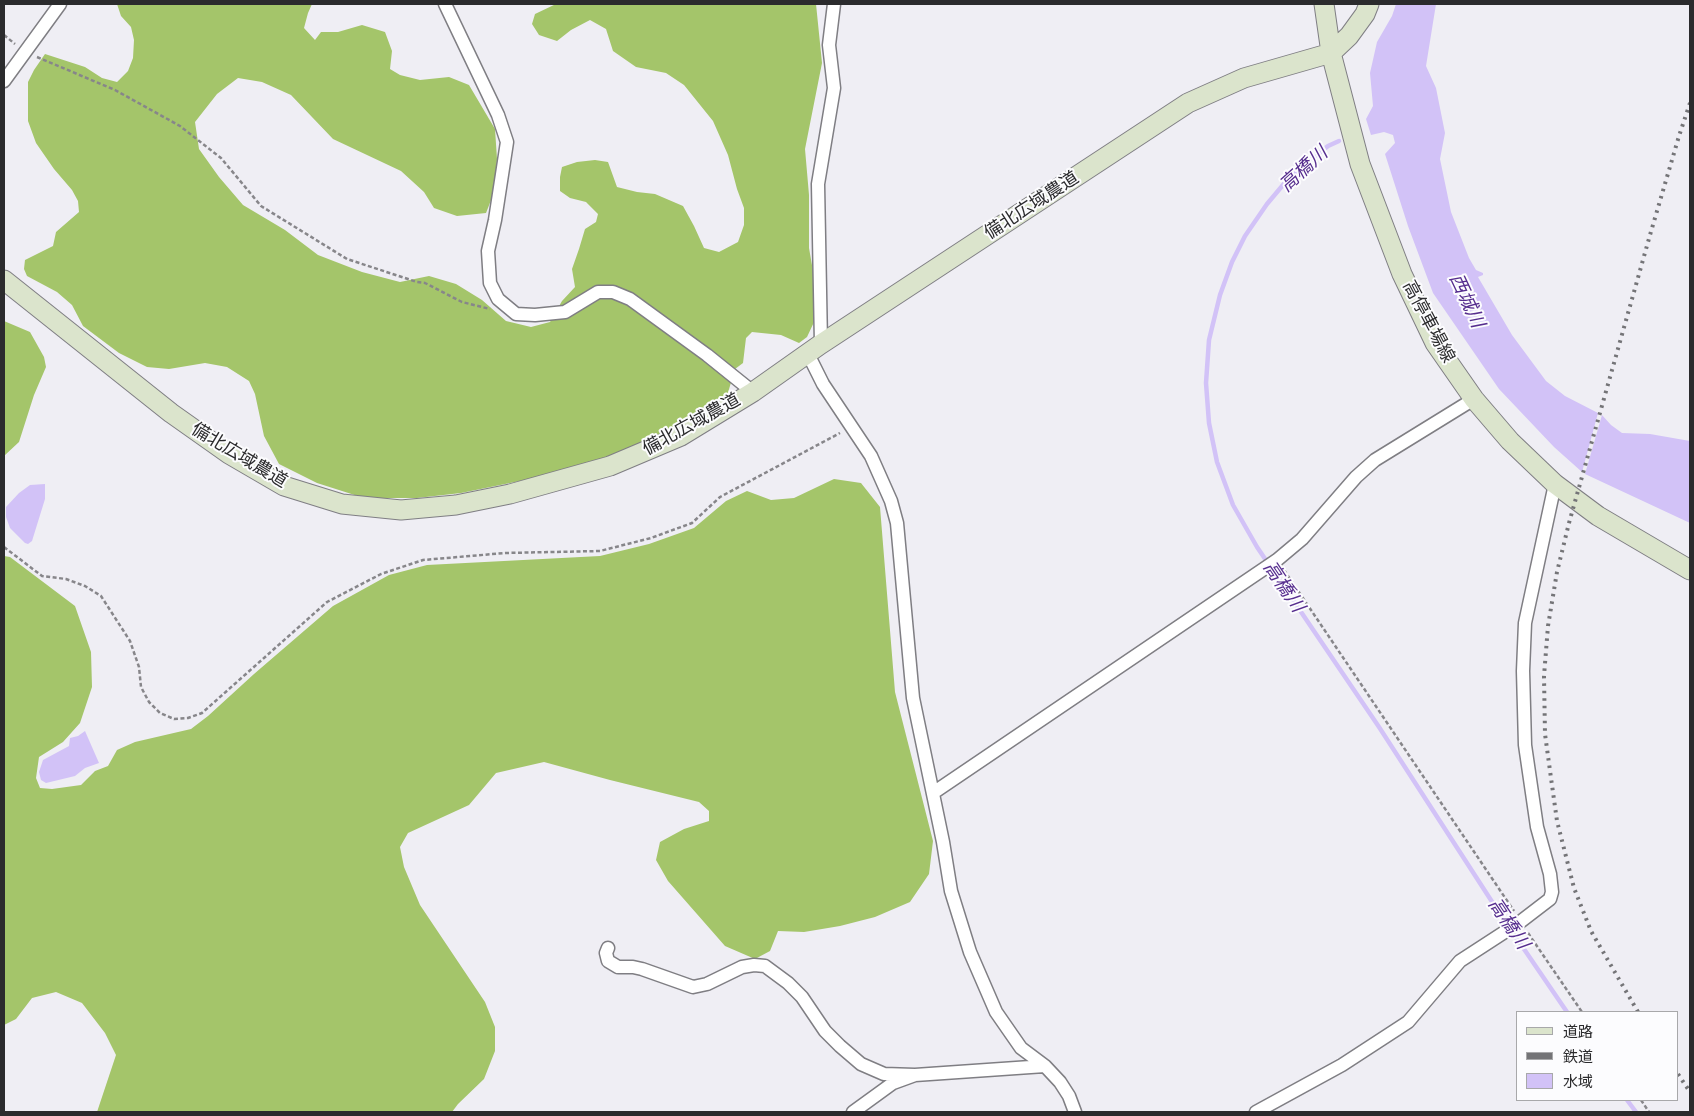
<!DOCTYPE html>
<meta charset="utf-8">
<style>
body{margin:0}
#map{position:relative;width:1694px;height:1116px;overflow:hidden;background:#efeef4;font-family:Signika,"Noto Sans JP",sans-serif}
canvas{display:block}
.frame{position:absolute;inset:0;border:5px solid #2b2b2d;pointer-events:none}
.legend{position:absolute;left:1516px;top:1011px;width:162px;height:90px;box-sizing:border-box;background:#fcfcfe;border:1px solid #a8a8aa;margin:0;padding:6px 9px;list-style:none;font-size:15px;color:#2b2b2d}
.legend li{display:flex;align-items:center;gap:10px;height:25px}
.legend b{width:25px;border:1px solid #a8a8aa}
</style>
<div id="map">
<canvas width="1694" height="1116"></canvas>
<div class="frame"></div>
<ul class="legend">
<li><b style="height:6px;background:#dbe4cc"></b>道路</li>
<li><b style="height:6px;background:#747477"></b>鉄道</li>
<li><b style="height:14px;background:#d2c2f7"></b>水域</li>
</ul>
</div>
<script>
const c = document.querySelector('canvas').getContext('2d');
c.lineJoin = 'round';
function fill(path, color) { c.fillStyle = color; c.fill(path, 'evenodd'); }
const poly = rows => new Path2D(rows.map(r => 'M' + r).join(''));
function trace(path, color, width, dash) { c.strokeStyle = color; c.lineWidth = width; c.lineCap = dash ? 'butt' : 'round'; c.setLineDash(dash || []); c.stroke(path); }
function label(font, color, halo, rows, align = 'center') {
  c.font = font + ' Signika,"Noto Sans JP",sans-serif'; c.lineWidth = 4; c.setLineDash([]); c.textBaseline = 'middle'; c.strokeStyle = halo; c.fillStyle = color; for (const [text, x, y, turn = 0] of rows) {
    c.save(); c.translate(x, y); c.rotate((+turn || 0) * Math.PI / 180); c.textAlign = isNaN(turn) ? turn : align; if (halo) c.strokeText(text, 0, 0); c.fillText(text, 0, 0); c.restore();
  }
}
const forest = poly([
 [117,4,312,4,308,13,304,28,315,40,321,32,338,32,362,25,385,32,392,51,390,69,400,75,420,80,449,77,469,85,495,129,497,159,495,190,486,213,457,216,434,208,424,192,401,171,333,139,291,95,262,82,238,78,217,94,195,122,199,149,219,177,243,205,285,230,318,255,362,272,400,282,429,276,456,284,482,300,506,321,531,327,550,322,562,301,575,287,572,269,579,249,585,229,596,222,598,214,586,202,570,198,560,191,560,177,562,167,577,162,595,160,608,162,617,187,637,192,655,194,683,206,694,226,704,248,719,252,738,242,744,225,744,208,737,189,728,155,713,121,684,85,666,73,636,67,613,51,606,29,590,20,571,30,557,41,539,35,532,24,535,14,556,4,816,4,822,63,805,149,809,195,809,248,816,288,815,320,807,337,799,343,781,335,752,332,746,338,743,363,735,369,727,396,714,408,685,420,661,438,559,473,461,493,417,498,364,498,317,483,279,464,264,436,255,394,249,381,227,367,205,363,169,369,147,367,119,353,83,326,72,305,57,292,27,276,24,269,25,260,53,246,56,232,79,212,78,201,72,190,54,169,36,143,28,121,28,82,34,70,45,54,85,67,102,78,117,82,128,71,133,58,134,40,131,27,121,16],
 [4,321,30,332,44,357,46,367,34,395,19,442,4,456],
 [834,479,861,483,880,507,895,692,933,841,929,874,910,902,875,917,840,926,804,932,778,931,770,951,755,959,725,946,668,881,656,860,660,842,684,829,709,821,709,811,699,802,610,780,544,762,496,773,469,805,408,833,400,847,404,867,420,905,485,1002,495,1027,495,1051,484,1079,458,1104,452,1112,97,1112,116,1055,105,1033,82,1003,56,992,32,998,16,1019,4,1025,4,556,10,557,75,606,91,652,92,687,80,723,63,742,39,757,36,778,40,788,52,789,81,785,95,771,108,766,117,750,135,742,191,729,208,716,254,674,333,606,389,575,427,565,600,556,649,544,694,528,726,501,747,491,771,500,794,498]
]);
const water = poly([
 [1396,4,1436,4,1426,66,1436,88,1445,133,1440,159,1451,212,1469,258,1476,270,1483,273,1483,275,1478,277,1512,335,1546,381,1565,396,1598,413,1582,472,1554,447,1499,389,1433,293,1408,226,1385,154,1395,143,1393,135,1384,132,1371,135,1366,119,1373,106,1370,73,1377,42,1392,16],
 [1602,415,1611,425,1622,433,1650,434,1690,441,1690,523,1585,474],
 [45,484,45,499,32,541,28,544,25,543,10,528,6,517,6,507,19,493,30,485],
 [85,731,99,763,85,768,75,776,46,783,41,780,39,772,43,760,69,746,70,738,78,736]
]);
const stream = poly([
 [1339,141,1328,146,1288,179,1267,204,1245,236,1232,262,1220,295,1209,340,1206,383,1209,423,1217,462,1233,505,1257,547,1379,727,1498,911,1567,1012],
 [1627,1100,1636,1112]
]);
const path = poly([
 [4,35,15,44],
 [37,57,115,90,180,126,221,158,261,206,347,259,417,282,425,283,462,302,490,309],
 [4,547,42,576,66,579,85,586,101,596,130,641,139,667,141,687,149,702,160,713,174,719,188,718,202,713,327,602,381,574,423,560,505,553,600,551,651,538,692,523,720,497,840,433],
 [1284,570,1514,911],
 [1528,933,1582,1012],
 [1641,1100,1649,1112]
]);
const street = poly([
 [445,4,498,115,507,142,495,220,488,251,490,283,498,299,516,314,535,315,565,312,598,292,613,292,630,299,707,355,753,392],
 [4,81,60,4],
 [821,344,818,184,834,88,829,45,834,4],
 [808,354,823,384,871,456,891,501,897,523,913,698,943,842,951,891,970,952,996,1012,1021,1048,1045,1066,1060,1082,1069,1096,1075,1112],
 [933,793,1277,560,1302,539,1356,477,1375,460,1474,399],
 [608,948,606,953,608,961,618,967,633,967,642,969,693,987,707,984,742,967,754,965,765,966,788,983,802,997,825,1031,840,1046,861,1064,884,1074,915,1075],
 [853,1112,893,1083,915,1075,1045,1066],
 [1256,1112,1342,1065,1408,1022,1460,961,1520,922,1550,899,1552,892,1550,874,1537,827,1525,745,1523,671,1525,623,1555,484]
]);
const secondary = poly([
 [1324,4,1331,53,1360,164,1402,274,1435,343,1474,399,1510,441,1555,484,1598,516,1690,570],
 [4,280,171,413,229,454,284,486,342,504,401,510,456,505,510,494,610,466,681,436,753,392,821,344,1188,103,1244,78,1331,53,1349,36,1365,14,1369,4]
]);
const rail = poly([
 [1638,1012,1591,931,1574,888,1557,821,1551,778,1545,734,1544,676,1548,626,1557,572,1569,523,1650,235,1679,136,1690,103],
 [1678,1074,1690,1092]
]);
const streetNames = [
 ["備北広域農道",1032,206,-33],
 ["高停車場線",1428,322,62],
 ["備北広域農道",692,425,-29],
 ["備北広域農道",239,456,31]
];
const waterNames = [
 ["高橋川",1304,170,-42],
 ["西城川",1466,301,65],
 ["高橋川",1283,587,56],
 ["高橋川",1508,924,56]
];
fill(forest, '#a4c56a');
fill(water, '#d2c2f7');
trace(stream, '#d2c2f7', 4.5);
trace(street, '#7f7e83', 15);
trace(secondary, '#7f7e83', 21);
trace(path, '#87868a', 2.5, [4, 2.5]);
trace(street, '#fff', 12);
trace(secondary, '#dbe4cc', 19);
trace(rail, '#747477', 4, [2.5, 5]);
label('18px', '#2b2b2d', '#fcfcfe', streetNames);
label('italic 19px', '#562d8e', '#fcfcfe', waterNames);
</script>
